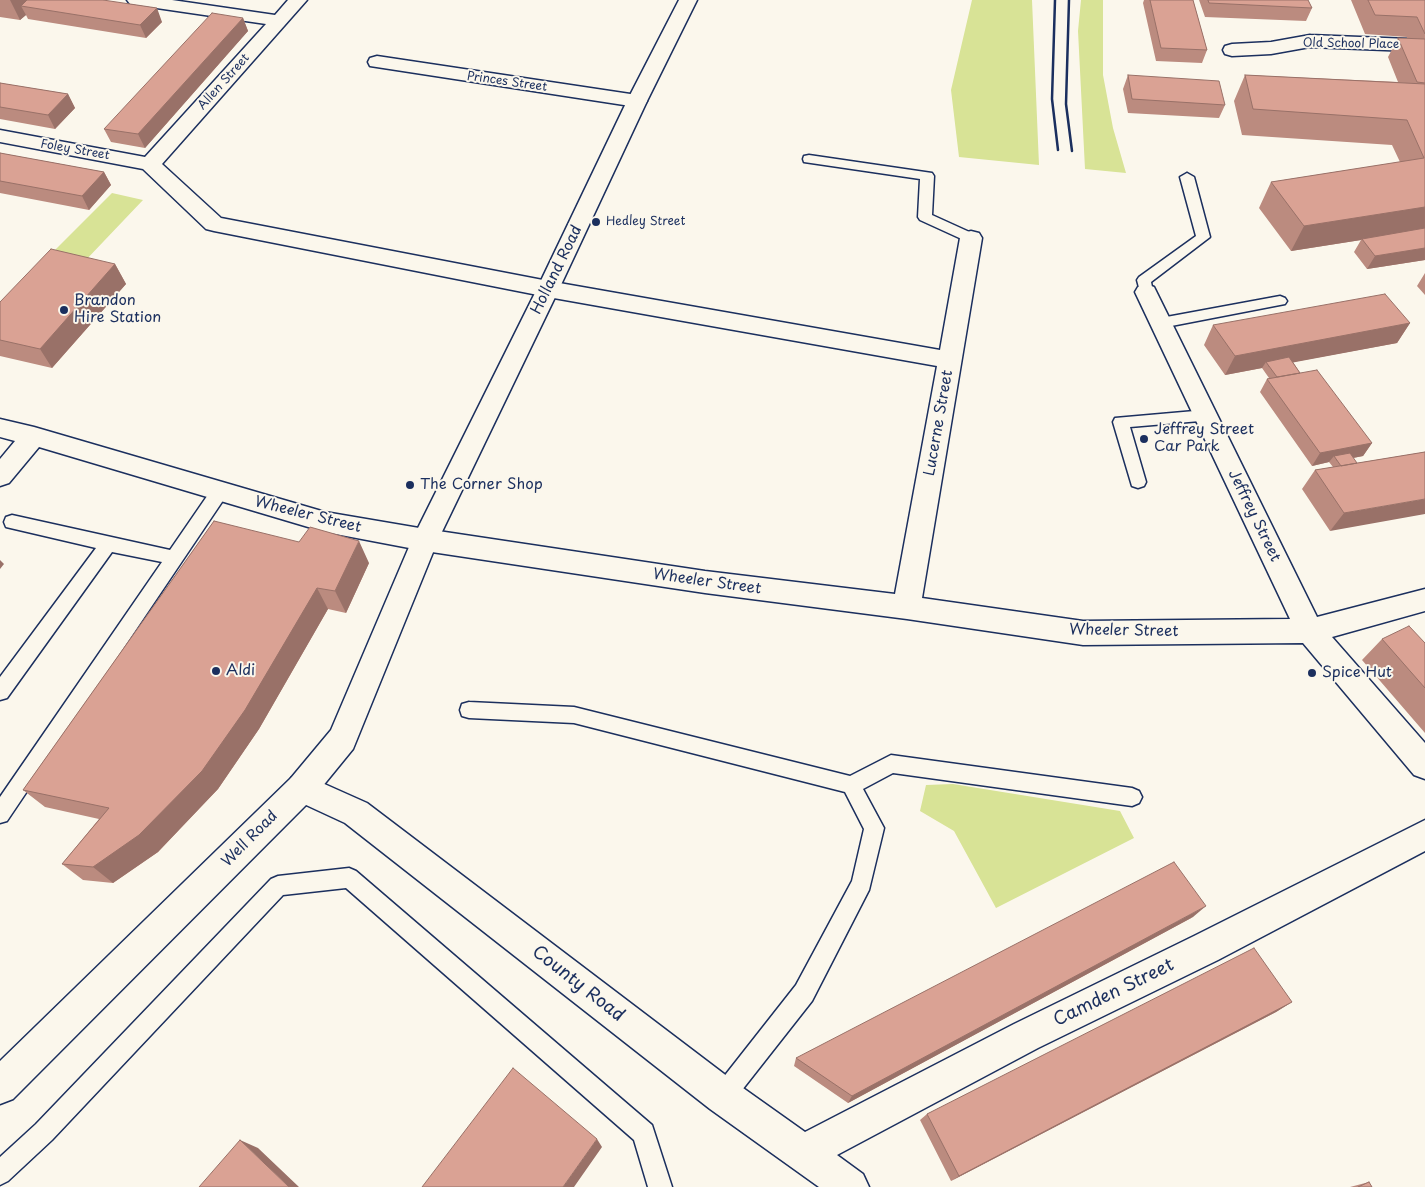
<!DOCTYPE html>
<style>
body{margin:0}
canvas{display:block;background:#fbf7ec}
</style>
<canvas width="1425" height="1187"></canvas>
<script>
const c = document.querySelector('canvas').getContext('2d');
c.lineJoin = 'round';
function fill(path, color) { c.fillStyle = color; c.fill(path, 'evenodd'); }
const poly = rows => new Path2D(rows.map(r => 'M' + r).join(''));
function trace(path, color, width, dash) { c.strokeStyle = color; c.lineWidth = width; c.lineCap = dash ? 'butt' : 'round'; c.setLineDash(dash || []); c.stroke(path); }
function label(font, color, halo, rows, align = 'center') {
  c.font = font + ' "Playpen Sans",sans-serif'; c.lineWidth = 4; c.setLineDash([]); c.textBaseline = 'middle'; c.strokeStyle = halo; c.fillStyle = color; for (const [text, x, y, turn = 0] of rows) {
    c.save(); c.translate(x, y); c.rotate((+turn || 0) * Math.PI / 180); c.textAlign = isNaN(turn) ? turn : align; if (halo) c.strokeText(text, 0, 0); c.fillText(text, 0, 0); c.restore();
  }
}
const green = poly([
 [972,0,1032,0,1039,165,959,157,951,90],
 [1081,0,1103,0,1103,75,1113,128,1126,173,1085,169,1078,31],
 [112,193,143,200,84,262,51,254],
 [953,784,1120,811,1134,838,996,908,954,831,920,811,926,785]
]);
const lane = poly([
 [809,155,932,173,934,176,932,215,976,235,978,238,976,241,971,242,966,241,920,220,918,217,920,179,804,162,803,159,804,156,809,155],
 [1187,173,1194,177,1210,237,1151,282,1153,292,1151,295,1141,295,1137,280,1139,277,1196,236,1180,177,1187,173],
 [1280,296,1285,298,1287,301,1285,304,1161,328,1156,327,1154,323,1156,319,1161,318,1280,296],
 [1206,410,1212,412,1214,416,1212,420,1130,427,1146,482,1144,486,1138,488,1132,486,1113,422,1115,418,1206,410],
 [220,485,226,486,228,491,226,496,7,821,0,823,0,797,162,562,112,552,7,698,0,700,0,677,96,548,6,527,4,522,6,517,12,515,170,550,214,486,220,485],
 [469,702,574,707,850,776,891,755,1132,788,1139,791,1142,797,1139,803,1132,806,893,773,863,789,884,828,869,890,812,1001,731,1104,723,1107,715,1104,712,1096,715,1088,796,985,852,881,864,829,845,792,574,723,469,718,462,716,460,710,462,704,469,702],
 [349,868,356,871,652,1125,672,1187,648,1187,634,1140,346,888,283,895,52,1140,8,1181,0,1185,0,1157,36,1124,271,879,278,876,349,868]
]);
const street = poly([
 [127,0,172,0,275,15,288,0,307,0,162,164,221,218,548,281,940,350,960,238,963,233,971,231,979,233,982,238,922,598,1083,621,1290,619,1135,292,1138,287,1146,284,1154,287,1317,617,1425,589,1425,611,1332,637,1425,743,1425,779,1414,775,1303,643,1083,645,907,619,705,593,425,551,325,532,39,447,9,483,0,486,0,459,15,441,0,437,0,419,34,427,325,512,425,529,705,571,895,594,937,366,548,297,214,231,206,229,143,169,0,142,0,130,145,157,266,24,136,5,130,4,127,0],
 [1310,35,1410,39,1417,41,1419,45,1417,49,1410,51,1310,47,1271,54,1232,56,1225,54,1223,50,1225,46,1232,44,1271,42,1310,35],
 [377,56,637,95,644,97,647,101,644,105,637,107,370,66,368,62,370,58,377,56],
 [302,774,367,803,736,1083,805,1132,1014,1024,1194,936,1425,820,1425,851,1218,960,1038,1048,837,1155,863,1174,869,1187,819,1187,710,1109,345,823,291,798,287,788,291,778,302,774]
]);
const secondary = poly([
 [679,0,697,0,647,101,559,289,438,540,353,749,313,798,13,1099,0,1104,0,1061,291,778,331,730,412,540,537,289,627,101,679,0]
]);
const rail = poly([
 [1055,0,1052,99,1058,150],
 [1069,0,1066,104,1072,151]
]);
const wall = poly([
 [0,0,103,0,162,22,146,38,28,19,26,15,20,20,0,17],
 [1144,0,1193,0,1207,50,1202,63,1156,61,1143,3],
 [1199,0,1308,0,1312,8,1306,21,1205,17],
 [1351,0,1425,0,1425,260,1367,269,1354,252,1361,240,1291,251,1259,208,1271,182,1400,162,1392,145,1242,135,1234,101,1245,75,1398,82,1388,57,1398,38,1407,38,1407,37,1365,34],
 [243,18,248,31,145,148,111,142,104,129],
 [1128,75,1225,105,1219,118,1128,113,1123,89],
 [0,83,68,94,75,108,55,129,0,119],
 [0,153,104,172,111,185,89,210,0,193],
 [115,264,126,284,52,368,0,356,0,302],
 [1425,273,1425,295,1417,286],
 [1410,323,1397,343,1293,362,1300,373,1372,443,1363,456,1353,458,1357,463,1425,452,1330,531,1302,489,1315,470,1333,467,1329,462,1312,466,1260,392,1267,379,1269,378,1262,368,1225,375,1204,345,1213,325],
 [214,521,369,563,346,613,328,609,259,729,218,789,158,852,113,883,83,880,62,864,99,819,45,807,23,790],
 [1382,639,1425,643,1425,733,1362,660],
 [1193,917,848,1103,794,1066,796,1058],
 [1292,1002,1276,1012,951,1181,920,1120,927,1114],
 [1369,1182,1372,1187,1350,1187]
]);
const shadedWall = poly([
 [10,0,37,0,21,6,26,15,20,20],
 [157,8,162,22,146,38,140,25],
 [243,18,248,31,145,148,138,134],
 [68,94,75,108,55,129,48,115],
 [104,172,111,185,89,210,82,196],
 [1425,207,1425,230,1362,239,1361,240,1291,251,1304,226],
 [1425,248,1425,260,1367,269,1375,256],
 [115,264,126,284,52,368,40,349],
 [1410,323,1397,343,1269,367,1266,362,1262,368,1225,375,1235,356],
 [1372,443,1363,456,1337,461,1334,456,1329,462,1312,466,1320,453],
 [1425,499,1425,514,1330,531,1344,513],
 [359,541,369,563,346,613,335,591],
 [0,560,4,564,0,569],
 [317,588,328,609,259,729,218,789,158,852,113,883,93,867],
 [1206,906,1193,917,848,1103,852,1096],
 [1292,1002,1276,1012,951,1181,959,1176],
 [597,1139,602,1147,574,1187,563,1187],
 [240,1140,258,1148,299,1187,289,1187]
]);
const building = poly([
 [27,0,103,0,157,8,140,25,21,6,27,0],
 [1150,0,1193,0,1207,50,1161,48,1150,0],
 [1208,0,1308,0,1312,8,1209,3,1208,0],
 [1368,0,1425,0,1425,34,1417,17,1375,15,1368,0],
 [212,13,243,18,138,134,104,129,212,13],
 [1398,38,1425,39,1425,83,1417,82,1398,38],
 [1128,75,1219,81,1225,105,1132,99,1128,75],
 [1245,75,1425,84,1425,207,1304,226,1271,182,1424,158,1407,120,1253,109,1245,75],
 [0,83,68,94,48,115,0,107,0,83],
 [0,153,104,172,82,196,0,181,0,153],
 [1425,228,1425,248,1375,256,1362,239,1425,228],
 [51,249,115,264,40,349,0,340,0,302,51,249],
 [1385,294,1410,323,1235,356,1213,325,1385,294],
 [1289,357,1300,373,1277,377,1266,362,1289,357],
 [1317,370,1372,443,1320,453,1267,379,1317,370],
 [1425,452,1425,499,1344,513,1315,470,1425,452],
 [1350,453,1357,463,1341,466,1334,456,1350,453],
 [214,521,299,542,310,527,359,541,335,591,317,588,245,710,202,771,139,835,93,867,62,864,109,808,23,790,214,521],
 [1409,626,1425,643,1425,688,1382,639,1409,626],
 [1174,862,1206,906,852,1096,796,1058,1174,862],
 [1254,948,1292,1002,959,1176,927,1114,1254,948],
 [513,1068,597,1139,563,1187,422,1187,513,1068],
 [240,1140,289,1187,199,1187,240,1140],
 [1369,1182,1372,1187,1358,1187,1369,1182]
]);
const markers = [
 [596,222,5,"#1b2f5e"],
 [64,310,5,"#1b2f5e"],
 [1144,439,5,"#1b2f5e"],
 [410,485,5,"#1b2f5e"],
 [216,671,5,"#1b2f5e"],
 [1312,673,5,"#1b2f5e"]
];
const farStreetnames = [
 ["Old School Place",1351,44,1],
 ["Allen Street",224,82,-48],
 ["Princes Street",507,82,8],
 ["Foley Street",75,150,10]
];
const farPoinames = [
 ["Hedley Street",606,222]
];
const streetNames = [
 ["Holland Road",557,270,-64],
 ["Lucerne Street",939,423,-80],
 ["Wheeler Street",308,515,14],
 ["Jeffrey Street",1254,516,64],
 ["Wheeler Street",707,582,8],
 ["Wheeler Street",1124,631,1],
 ["Well Road",250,839,-45]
];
const poiNames = [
 ["Brandon",74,301],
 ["Hire Station",74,318],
 ["Jeffrey Street",1154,430],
 ["Car Park",1154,447],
 ["The Corner Shop",420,485],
 ["Aldi",226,671],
 ["Spice Hut",1322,673]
];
const nearStreetnames = [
 ["County Road",578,984,38],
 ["Camden Street",1114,993,-26]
];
fill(green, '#d8e396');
trace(lane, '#1b2f5e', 3);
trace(street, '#1b2f5e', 3);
trace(secondary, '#1b2f5e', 3);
fill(lane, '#fbf7ec');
fill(street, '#fbf7ec');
fill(secondary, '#fbf7ec');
trace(rail, '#1b2f5e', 2.5);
fill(wall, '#bb8b7f');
fill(shadedWall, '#997168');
fill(building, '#daa294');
trace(building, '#997168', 1);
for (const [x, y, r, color] of markers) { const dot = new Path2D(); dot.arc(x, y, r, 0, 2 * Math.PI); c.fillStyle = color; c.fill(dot); trace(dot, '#fbf7ec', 2); }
label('12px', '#1b2f5e', '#fbf7ec', farStreetnames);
label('12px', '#1b2f5e', '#fbf7ec', farPoinames, 'left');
label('15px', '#1b2f5e', '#fbf7ec', streetNames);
label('15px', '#1b2f5e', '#fbf7ec', poiNames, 'left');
label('18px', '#1b2f5e', '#fbf7ec', nearStreetnames);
</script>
